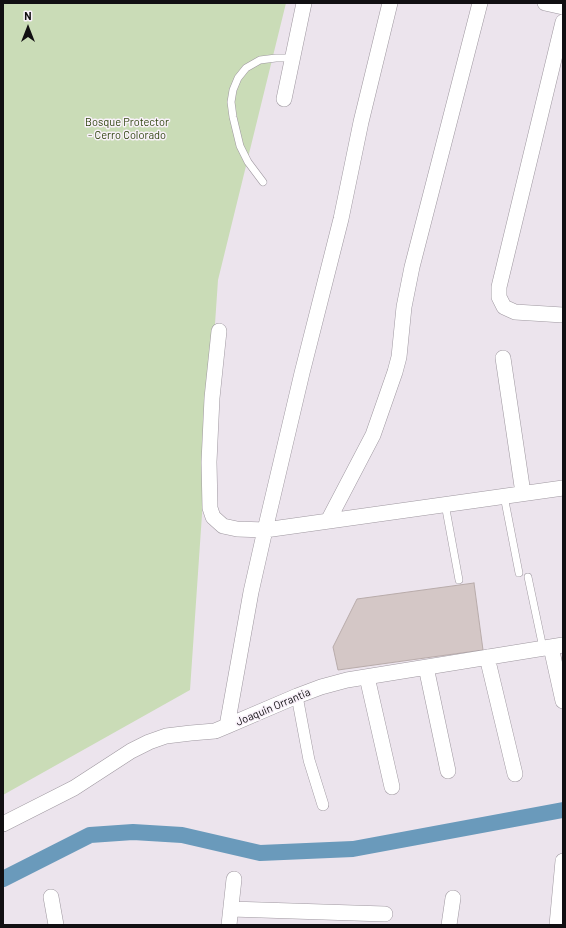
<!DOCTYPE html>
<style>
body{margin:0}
#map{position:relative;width:566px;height:928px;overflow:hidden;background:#ece4ed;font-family:Barlow,sans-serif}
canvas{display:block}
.frame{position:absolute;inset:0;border:4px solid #110f12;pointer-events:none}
.north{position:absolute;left:8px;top:8px;width:40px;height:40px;-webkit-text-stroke:3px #f9f1fa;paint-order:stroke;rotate:0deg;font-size:11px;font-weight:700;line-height:16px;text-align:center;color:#110f12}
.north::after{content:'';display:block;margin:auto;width:14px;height:18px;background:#110f12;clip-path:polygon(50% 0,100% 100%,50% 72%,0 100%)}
</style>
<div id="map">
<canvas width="566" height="928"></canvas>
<div class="frame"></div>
<div class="north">N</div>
</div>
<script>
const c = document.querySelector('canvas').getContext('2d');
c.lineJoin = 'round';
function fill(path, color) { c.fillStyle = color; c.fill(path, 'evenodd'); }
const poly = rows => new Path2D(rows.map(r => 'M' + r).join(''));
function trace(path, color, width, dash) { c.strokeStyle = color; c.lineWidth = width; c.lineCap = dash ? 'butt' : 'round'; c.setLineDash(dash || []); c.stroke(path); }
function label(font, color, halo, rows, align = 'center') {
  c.font = font + ' Barlow,sans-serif'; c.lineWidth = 3; c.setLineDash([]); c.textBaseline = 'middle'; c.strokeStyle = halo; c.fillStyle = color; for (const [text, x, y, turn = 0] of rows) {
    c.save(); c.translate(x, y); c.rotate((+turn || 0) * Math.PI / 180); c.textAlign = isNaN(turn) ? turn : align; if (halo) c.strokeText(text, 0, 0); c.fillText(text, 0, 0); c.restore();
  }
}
const green = poly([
 [3,3,286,3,218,280,190,690,3,795]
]);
const canal = poly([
 [3,879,90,835,133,832,182,835,260,853,353,849,563,810]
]);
const building = poly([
 [474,583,483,650,338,670,333,647,357,599,474,583]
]);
const service = poly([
 [263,182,248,162,240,146,233,117,231,102,233,90,238,78,246,68,260,60,276,58,293,58],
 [504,496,519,573],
 [445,504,459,580],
 [528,577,543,648]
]);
const pedestrian = poly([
 [297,696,309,760,323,805]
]);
const minor = poly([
 [545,3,563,7],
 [563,22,499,287,499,297,504,307,515,312,563,315],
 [284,99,304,3],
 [219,331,212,398,209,462,210,508,213,517,223,526,237,529,265,530,563,488],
 [503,358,523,493],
 [328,521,373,435,395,372,399,357,404,307,412,267,480,3],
 [551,647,563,701],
 [487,657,515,774],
 [426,667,448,771],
 [367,677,392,787],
 [227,726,251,592,265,530,302,373,341,219,361,122,390,3],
 [3,824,74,788,131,751,149,742,166,736,191,733,215,731,227,726,297,696,321,687,347,680,563,645],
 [51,897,56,925],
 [231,909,385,914],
 [229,925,234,879],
 [449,925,453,898],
 [557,925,563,861]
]);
const parkNames = [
 ["Bosque Protector",127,122],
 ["- Cerro Colorado",127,135]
];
const streetNames = [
 ["Joaquin Orrantia",273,707,-23]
];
fill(green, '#cadcb7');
trace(canal, '#6a9abb', 16);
fill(building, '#d4c7c6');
trace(building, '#b8abaa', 1);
trace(service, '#9f98a0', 8);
trace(pedestrian, '#9f98a0', 12);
trace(minor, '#9f98a0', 16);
trace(service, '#fff', 7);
trace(pedestrian, '#fff', 11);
trace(minor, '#fff', 15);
label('11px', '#304510', '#f9f1fa', parkNames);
label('11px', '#110f12', '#f9f1fa', streetNames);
</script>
